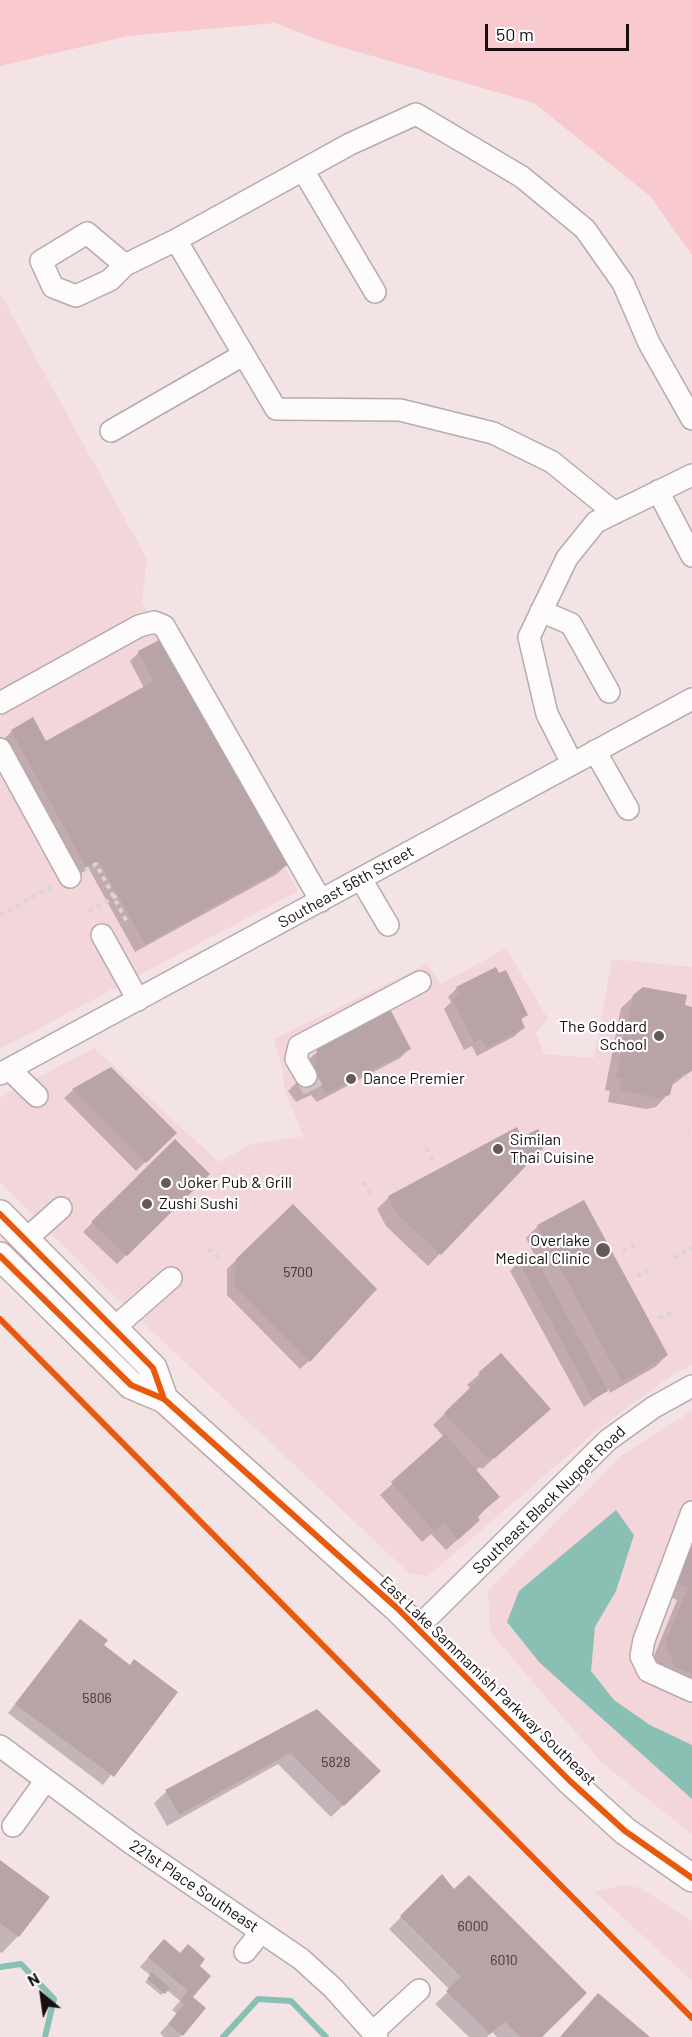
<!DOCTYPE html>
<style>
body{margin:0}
#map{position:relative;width:692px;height:2037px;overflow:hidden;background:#f4e3e5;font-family:Barlow,sans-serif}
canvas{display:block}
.north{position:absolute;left:12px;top:1965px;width:60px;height:60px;-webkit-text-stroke:4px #fff;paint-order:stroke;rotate:331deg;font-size:16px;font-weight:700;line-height:24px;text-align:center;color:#180e0f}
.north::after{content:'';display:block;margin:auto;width:21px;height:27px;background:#180e0f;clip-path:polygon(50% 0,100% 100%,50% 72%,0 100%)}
.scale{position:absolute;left:485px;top:24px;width:144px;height:27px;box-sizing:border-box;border:3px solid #180e0f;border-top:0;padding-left:8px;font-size:18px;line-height:21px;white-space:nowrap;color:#180e0f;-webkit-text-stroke:4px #fff;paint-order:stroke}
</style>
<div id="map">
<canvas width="692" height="2037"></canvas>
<div class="north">N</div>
<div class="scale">50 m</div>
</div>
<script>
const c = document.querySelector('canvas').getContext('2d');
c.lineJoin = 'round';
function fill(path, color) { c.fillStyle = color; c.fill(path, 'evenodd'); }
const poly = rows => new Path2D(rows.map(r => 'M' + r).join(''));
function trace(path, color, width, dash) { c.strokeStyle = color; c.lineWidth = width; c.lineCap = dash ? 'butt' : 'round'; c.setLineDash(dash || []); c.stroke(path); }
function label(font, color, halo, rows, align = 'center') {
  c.font = font + ' Barlow,sans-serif'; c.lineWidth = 4.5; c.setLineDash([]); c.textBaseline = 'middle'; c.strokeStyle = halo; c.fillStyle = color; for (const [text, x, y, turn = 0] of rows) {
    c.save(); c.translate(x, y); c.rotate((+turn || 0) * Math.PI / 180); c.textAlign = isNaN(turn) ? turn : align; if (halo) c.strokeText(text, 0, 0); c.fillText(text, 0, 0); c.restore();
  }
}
const built = poly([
 [0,293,147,559,142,601,298,891,0,1049],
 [506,948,548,1019,536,1032,544,1054,594,1058,612,959,692,967,692,1365,674,1374,601,1427,428,1576,410,1574,102,1284,0,1183,0,1098,94,1048,219,1162,249,1145,304,1136,285,1092,283,1071,274,1039,427,964,441,984],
 [692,1411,692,1834,602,1763,490,1632,488,1591,622,1455],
 [622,1885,640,1888,692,1921,692,1981,595,1892]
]);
const green = poly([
 [0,0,692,0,692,255,650,196,534,103,324,42,275,23,128,36,0,66]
]);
const water = poly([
 [616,1510,634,1535,616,1591,595,1627,591,1671,614,1700,650,1725,692,1745,692,1799,540,1663,507,1622,519,1591]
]);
const shadow = poly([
 [139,652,286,865,277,874,135,952,89,869,77,875,3,740,12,731,45,743,144,688,130,661],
 [457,988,526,1015,520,1021,524,1027,515,1036,477,1056,472,1046,464,1050,444,1009,451,1002,448,997],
 [634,996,692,1008,692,1070,670,1087,668,1094,656,1107,646,1109,608,1102,610,1091,605,1090,621,1008],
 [409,1049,400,1058,317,1102,311,1095,296,1102,288,1091,297,1082,308,1060,318,1051],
 [73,1090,175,1133,136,1171,64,1098],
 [522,1139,545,1144,428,1266,386,1226,377,1209,389,1197],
 [175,1141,208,1174,117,1264,83,1232],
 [584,1202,667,1355,655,1367,610,1393,608,1389,584,1407,510,1271,519,1262,534,1254,526,1238,538,1226],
 [292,1206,309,1361,300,1369,227,1295,227,1269],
 [501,1355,549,1409,482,1469,480,1467,475,1471,486,1508,467,1531,446,1550,431,1534,422,1542,380,1495,444,1437,433,1425,471,1389,467,1385],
 [692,1532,692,1690,663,1679,654,1656,677,1600,666,1595],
 [80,1621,102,1645,129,1666,176,1692,103,1785,8,1713],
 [317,1711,379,1771,331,1817,278,1764,167,1826,154,1803,166,1792],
 [0,1862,18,1936,2,1953,0,1952],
 [442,1876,540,2037,497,2037,492,2032,487,2037,469,2037,435,2004,450,1990,389,1929],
 [155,1950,198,1966,191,1997,204,2008,180,2037,164,2037,160,2033,177,2014,172,2010,180,2001,167,1990,161,1995,145,1982,151,1976,140,1967]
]);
const stream = poly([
 [0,1967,21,1964,54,1999,45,2037],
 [223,2037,258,1999,291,2001,326,2037]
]);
const building = poly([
 [163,638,288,865,145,944,99,861,86,867,11,730,33,717,46,741,154,681,138,651],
 [496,967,499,973,506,970,528,1015,521,1019,525,1028,486,1048,481,1038,474,1042,452,999,460,995,456,987],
 [643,987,687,995,685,1005,692,1007,692,1071,673,1081,670,1095,658,1098,619,1090,622,1079,616,1078,633,995],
 [390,1009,411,1049,326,1094,321,1086,305,1094,296,1081,315,1071,317,1049],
 [111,1067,177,1133,146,1163,72,1089],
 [517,1127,522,1137,538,1129,547,1144,441,1255,397,1214,388,1196],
 [175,1139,210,1174,127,1256,91,1222],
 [584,1200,668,1355,622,1382,537,1225],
 [293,1204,377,1289,310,1362,235,1286,236,1259],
 [533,1253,608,1391,593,1399,518,1260],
 [501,1353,551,1409,495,1458,492,1456,488,1459,444,1413,482,1376,478,1373],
 [445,1434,500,1497,477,1516,480,1520,458,1540,444,1523,435,1532,391,1482],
 [692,1547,692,1674,675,1667,665,1643,688,1588,677,1583],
 [80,1619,108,1640,104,1645,130,1665,134,1659,178,1692,114,1777,15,1704],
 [317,1709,381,1771,344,1806,290,1753,179,1815,165,1790],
 [0,1860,50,1897,19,1937,0,1923],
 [442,1874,454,1889,469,1875,587,1993,542,2037,520,2037,505,2022,490,2034,446,1991,461,1977,400,1916],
 [164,1939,180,1953,188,1944,205,1959,200,1966,211,1976,193,1997,206,2008,183,2036,168,2024,184,2004,180,2000,188,1991,148,1957],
 [152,1972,170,1988,165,1994,147,1979],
 [598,1993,650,2037,560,2037]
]);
const minorTunnel = poly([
 [306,1076,313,1090]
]);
const path = poly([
 [85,870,96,864,127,922],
 [89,911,118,895],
 [0,915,55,885],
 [373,1072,382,1088],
 [685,1075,689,1082],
 [688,1133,689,1133],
 [426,1148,434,1163],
 [363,1182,372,1197],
 [208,1249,222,1261],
 [623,1251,639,1242],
 [674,1258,692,1248],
 [637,1276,652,1268],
 [659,1318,676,1310]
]);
const minor = poly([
 [303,170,375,292],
 [176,240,276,409,400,410,493,433,552,462,615,513],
 [125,265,87,233,41,261,53,287,76,296,110,280,125,265,176,240,350,144,416,114,522,177,585,229,623,283,649,343,692,419],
 [111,431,243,355],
 [658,491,692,556],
 [541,611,571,624,609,692],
 [0,703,139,626,154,622,164,626,321,901],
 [0,749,70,877],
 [595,751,628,809],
 [572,763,547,714,529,637,567,558,596,522,692,475],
 [361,879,388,925],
 [102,935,138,1000],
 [9,1069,37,1096],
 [0,1074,692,699],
 [306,1076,296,1059,299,1046,420,982],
 [25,1240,61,1208],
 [114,1328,171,1278],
 [692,1512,644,1640,641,1656,648,1671,692,1691],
 [417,1628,608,1440,654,1407,692,1386],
 [0,1746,131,1843,301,1959,333,1988,377,2037],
 [13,1826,46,1780],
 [245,1952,261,1932],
 [373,2032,419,1990]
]);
const major = poly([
 [0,1214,153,1368,164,1399],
 [0,1256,131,1385,164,1399,397,1608,570,1781,625,1831,692,1878]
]);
const cycleway = poly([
 [0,1214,153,1368,164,1399],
 [0,1256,131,1385,164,1399,397,1608,570,1781,625,1831,692,1878],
 [0,1319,692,2018]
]);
const markers = [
 [659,1036,6,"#65595a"],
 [351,1079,6,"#65595a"],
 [498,1149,6,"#65595a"],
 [166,1183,6,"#65595a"],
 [147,1204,6,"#65595a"],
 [603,1250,8,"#65595a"]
];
const numberNames = [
 ["5700",298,1272],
 ["5806",97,1698],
 ["5828",336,1762],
 ["6000",473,1926],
 ["6010",504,1960]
];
const streetNames = [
 ["Southeast 56th Street",346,887,-29],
 ["Southeast Black Nugget Road",549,1500,-44],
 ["East Lake Sammamish Parkway Southeast",488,1681,44],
 ["221st Place Southeast",194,1886,34]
];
const poiNames = [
 ["The Goddard",647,1027,"right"],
 ["School",647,1045,"right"],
 ["Dance Premier",363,1079],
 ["Similan",510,1140],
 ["Thai Cuisine",510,1158],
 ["Joker Pub & Grill",178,1183],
 ["Zushi Sushi",159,1204],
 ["Overlake",590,1241,"right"],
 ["Medical Clinic",590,1259,"right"]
];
fill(built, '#f3d6d9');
fill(green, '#f8c9cf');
fill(water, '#8abfb4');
fill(shadow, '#0003');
trace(stream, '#8abfb4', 6);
fill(building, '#b8a3a6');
trace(minorTunnel, '#d3c3c5', 21, [21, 10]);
trace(minor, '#b7aaac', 24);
trace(major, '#b7aaac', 30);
trace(path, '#d9d5d5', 4, [4.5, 4.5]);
trace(minor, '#fdfbfb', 21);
trace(major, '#fdfbfb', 27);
trace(cycleway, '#e8590c', 6);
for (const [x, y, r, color] of markers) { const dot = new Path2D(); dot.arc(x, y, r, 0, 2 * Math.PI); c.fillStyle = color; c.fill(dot); trace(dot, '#fff', 2); }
label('14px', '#403335', null, numberNames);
label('16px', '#180e0f', '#fff', streetNames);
label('16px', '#180e0f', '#fff', poiNames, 'left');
</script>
